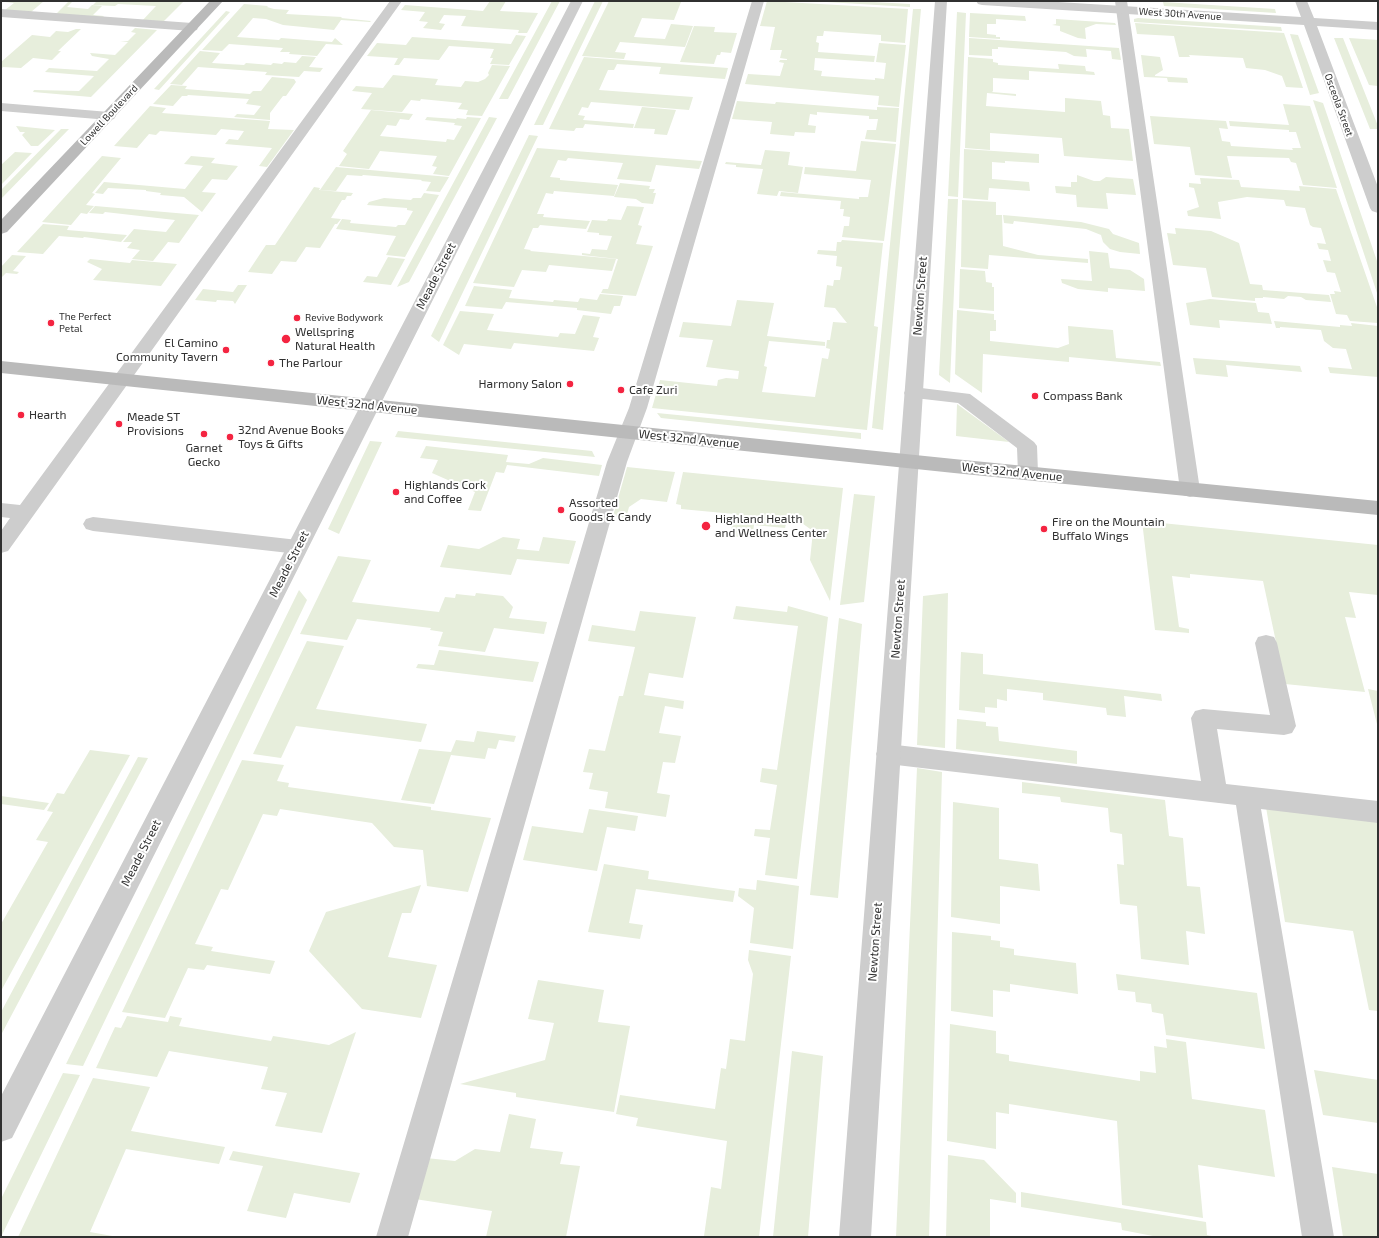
<!DOCTYPE html>
<style>
body{margin:0}
#map{position:relative;width:1379px;height:1238px;overflow:hidden;background:#fff;font-family:"Exo 2",sans-serif}
canvas{display:block}
.frame{position:absolute;inset:0;border:2px solid #303030;pointer-events:none}
</style>
<div id="map">
<canvas width="1379" height="1238"></canvas>
<div class="frame"></div>
</div>
<script>
const c = document.querySelector('canvas').getContext('2d');
c.lineJoin = 'round';
function fill(path, color) { c.fillStyle = color; c.fill(path, 'evenodd'); }
const poly = rows => new Path2D(rows.map(r => 'M' + r).join(''));
function trace(path, color, width, dash) { c.strokeStyle = color; c.lineWidth = width; c.lineCap = dash ? 'butt' : 'round'; c.setLineDash(dash || []); c.stroke(path); }
function label(font, color, halo, rows, align = 'center') {
  c.font = font + ' "Exo 2",sans-serif'; c.lineWidth = 4; c.setLineDash([]); c.textBaseline = 'middle'; c.strokeStyle = halo; c.fillStyle = color; for (const [text, x, y, turn = 0] of rows) {
    c.save(); c.translate(x, y); c.rotate((+turn || 0) * Math.PI / 180); c.textAlign = isNaN(turn) ? turn : align; if (halo) c.strokeText(text, 0, 0); c.fillText(text, 0, 0); c.restore();
  }
}
const green = poly([
 [7,1,44,1,31,12,5,10,14,3,5,2],
 [56,1,73,1,67,7,88,9,92,5,102,6,93,15,104,16,102,18,56,14,68,2],
 [97,1,184,1,162,23,141,22,156,6,118,4,115,6,93,5],
 [490,1,506,1,500,11,538,13,527,33,518,33,519,30,461,26,466,16,444,15,439,23,445,24,441,30,423,28,428,22,419,21,425,12,401,10,405,5,483,11],
 [552,1,560,1,508,99,499,99],
 [595,1,603,1,543,125,534,125],
 [609,1,686,1,681,2,674,20,642,18,634,37,665,39,671,24,693,26,685,47,620,42,615,52,626,53,624,59,582,56],
 [767,1,908,9,905,43,881,41,881,35,824,31,823,36,817,36,816,42,819,43,818,52,875,56,874,62,815,58,814,70,822,71,821,76,875,80,875,78,884,79,886,63,876,62,879,43,906,45,899,107,878,105,879,96,745,84,748,74,780,76,784,63,779,62,780,60,787,60,787,59,780,58,782,50,770,50,775,27,760,26],
 [810,1,856,1,910,4,910,7],
 [1163,2,1275,9,1276,13,1164,6],
 [244,4,268,6,267,7,274,9,289,10,286,14,342,17,341,18,371,21,370,22,341,20,334,30,283,25,266,19,253,18,237,37,279,40,281,38,332,42,335,38,343,45,326,44,317,56,289,54,290,52,280,52,283,48,229,44,222,51,202,50],
 [913,9,921,9,883,430,872,428],
 [226,11,230,12,159,90,154,89],
 [957,12,966,13,958,197,948,196],
 [970,13,1025,16,1026,21,996,19,996,24,987,24,987,34,996,35,996,37,1000,37,1000,39,969,37],
 [1138,18,1281,27,1282,31,1134,22,1134,19],
 [1056,19,1115,23,1116,25,1096,24,1085,28,1086,39,1078,38,1060,31,1060,26,1052,25,1056,24],
 [1135,23,1284,33,1303,88,1286,87,1282,76,1265,70,1246,68,1243,58,1189,55,1190,57,1179,57,1174,36,1137,34],
 [694,26,715,27,714,32,737,33,731,53,721,52,720,55,717,55,714,64,680,62],
 [135,28,157,30,91,97,33,92,34,90,79,91,94,76,45,72,49,68,97,71,109,59,92,56,90,53,115,55,128,42,120,42,128,41,136,33,131,32],
 [76,29,81,29,58,51,61,51,52,60,33,58,21,68,3,67,1,69,1,62,32,35,50,37,56,31,68,32],
 [1290,34,1298,35,1319,93,1310,95],
 [516,35,526,36,509,65,490,64,493,58,490,58,494,49,449,46,439,60,404,58,399,65,394,65,398,58,367,56,377,43,406,45,412,37,511,44],
 [969,38,1119,48,1121,60,1112,59,1111,51,1086,49,1087,57,1074,56,1066,52,998,47,998,49,992,49,992,56,969,55],
 [1334,38,1343,38,1378,126,1378,129,1370,129],
 [1349,38,1378,40,1378,86,1369,85],
 [200,51,220,53,212,63,244,65,246,63,271,65,273,63,282,64,284,62,296,63,302,56,316,57,309,67,323,68,320,72,304,71,299,77,265,75,267,72,198,67,182,85,170,84],
 [1141,55,1160,57,1163,70,1155,75,1155,76,1187,78,1188,83,1168,82,1167,78,1144,77],
 [584,57,728,68,725,79,659,74,661,67,617,64,614,70,608,70,599,90,693,97,689,110,591,102,588,108,582,107,578,115,585,116,583,120,634,124,633,128,585,124,583,128,576,128,574,131,549,129],
 [968,57,993,59,993,62,998,63,998,65,1059,69,1058,64,1085,66,1086,71,1094,72,1095,75,1029,71,1029,80,993,78,993,91,992,92,1016,94,1016,96,987,93,986,106,1065,112,1065,98,1101,101,1103,115,1110,116,1111,128,1129,129,1133,161,1064,156,1062,138,990,133,990,150,965,148],
 [492,65,510,66,482,116,466,115,468,110,458,109,462,103,421,99,420,101,411,100,402,112,361,109,372,93,352,91,356,86,383,88,393,75,438,79,435,85,461,87,465,81,478,82,485,79,489,75,488,73],
 [272,77,294,79,296,82,286,96,283,96,270,113,270,120,234,117,237,114,254,115,261,106,246,104,249,99,188,95,187,96,182,96,173,106,153,104,171,85,187,86,185,89,250,94,253,91,261,91],
 [1313,100,1323,103,1378,264,1378,296],
 [737,101,775,104,776,102,877,110,877,107,899,108,896,142,865,139,867,130,876,130,878,119,869,119,869,116,817,112,817,115,810,114,808,125,816,126,815,133,795,132,794,136,770,134,772,122,732,119],
 [1283,104,1310,106,1337,188,1303,185,1296,163,1291,162,1289,158,1227,156,1232,178,1195,175,1190,147,1154,144,1150,116,1226,121,1228,129,1219,128,1222,141,1230,142,1231,146,1293,150,1292,148,1301,148,1296,132,1289,132,1289,130,1230,126,1229,121,1289,125],
 [150,106,166,108,162,113,270,121,268,129,294,130,267,167,259,166,272,148,225,144,229,139,238,140,244,131,221,129,216,135,160,131,156,135,149,134,137,148,114,146],
 [642,107,676,110,667,135,654,134,655,129,634,128],
 [371,110,413,114,409,120,400,119,396,126,387,125,380,136,446,142,447,139,454,140,462,126,454,125,455,123,425,120,427,117,456,119,457,118,466,119,467,117,481,118,449,176,433,174,437,167,432,166,437,156,380,151,369,169,339,166,347,154,343,151],
 [489,117,497,118,409,282,397,287],
 [16,126,55,130,38,146,31,146,22,135,25,132,20,132],
 [61,129,69,129,1,199,1,190],
 [529,135,538,136,439,342,431,336],
 [861,141,896,144,884,241,842,237,844,226,849,226,850,217,843,216,844,209,840,209,841,201,780,196,781,192,859,199,859,197,868,197,871,180,804,174,805,167,856,171],
 [537,148,702,161,699,169,656,165,651,182,617,179,623,163,568,158,566,161,558,160,550,177,560,178,560,180,618,185,614,196,554,191,553,194,546,193,537,214,544,214,543,217,590,221,586,229,540,225,538,228,533,228,524,249,531,250,530,251,616,259,612,271,549,265,546,272,522,270,514,287,473,283],
 [964,149,1039,154,1039,163,1005,161,1005,163,992,162,992,179,1029,182,1030,191,989,188,988,200,963,198],
 [765,150,790,152,788,165,803,167,798,193,779,191,777,196,757,194,763,169,736,167,736,165,725,164,726,162,761,165],
 [15,152,32,153,1,185,1,165],
 [102,156,121,158,92,193,95,194,86,205,94,206,87,214,81,213,71,225,42,222],
 [191,156,215,158,211,163,238,166,227,180,212,179,202,192,216,193,202,212,184,197,160,195,161,193,146,191,146,190,108,188,103,194,95,193,104,182,185,189,203,166,184,164],
 [336,167,449,177,440,192,426,191,431,182,421,181,422,180,363,175,362,176,347,175,336,191,320,190],
 [1077,175,1094,181,1100,181,1106,177,1133,179,1136,195,1106,193,1108,209,1077,207,1076,195,1056,193,1055,186,1071,187,1071,182,1077,182],
 [1200,178,1239,180,1241,187,1300,191,1299,186,1336,189,1378,310,1378,323,1350,321,1347,315,1336,314,1330,294,1335,294,1334,291,1341,292,1335,273,1327,272,1323,260,1331,261,1328,250,1319,249,1317,243,1326,244,1321,228,1313,227,1310,225,1305,208,1286,206,1284,200,1247,197,1218,202,1221,219,1188,216,1187,211,1199,207,1194,188,1189,187,1189,183,1201,184],
 [620,183,650,186,649,189,655,189,653,193,656,193,653,204,642,203,636,199,614,197],
 [314,187,320,188,319,190,353,193,351,196,347,196,345,200,342,200,331,218,341,219,337,224,335,224,320,248,306,247,296,262,281,261,272,274,248,272,266,245,275,245],
 [424,193,439,195,405,257,386,255,396,236,336,229,342,219,351,220,350,223,396,227,398,225,405,225,413,211,407,210,407,208,367,205,369,202,384,198,411,200,413,198,421,198],
 [948,199,958,199,950,383,939,375],
 [962,200,996,202,996,215,1002,215,1003,246,1038,255,1088,259,1088,263,989,255,988,269,961,267],
 [95,206,199,215,179,243,168,242,153,261,132,259,140,250,127,248,132,242,123,242,134,229,166,232,175,220,105,212,103,214,89,213],
 [627,206,644,207,638,225,642,226,636,244,653,246,636,296,601,293,603,289,608,289,618,259,582,255,582,253,590,254,592,249,607,250,612,236,599,235,599,233,587,232,592,220,607,221,608,219,621,220],
 [1003,215,1081,222,1109,229,1113,234,1139,243,1140,254,1120,252,1110,249,1103,242,1101,235,1086,229,1014,221,1013,224,1004,223],
 [43,224,69,226,67,230,127,235,121,242,84,237,83,238,59,236,43,254,17,252],
 [1175,228,1211,231,1239,243,1250,284,1262,285,1263,290,1329,295,1331,302,1306,300,1301,297,1288,296,1284,299,1263,297,1263,298,1255,298,1255,301,1212,297,1206,268,1173,265,1167,233,1176,234],
 [842,240,883,243,874,326,878,327,867,430,652,408,660,380,717,386,718,380,726,378,738,379,739,371,706,367,713,340,679,337,683,322,731,326,737,300,774,303,767,336,825,342,825,346,769,341,764,366,767,367,762,392,815,397,822,358,828,359,830,349,826,348,827,340,830,340,833,322,847,323,835,308,824,307,827,285,833,286,834,280,840,280,842,267,836,266,837,256,817,254,818,250,836,251,837,242,841,242],
 [1089,251,1108,253,1110,268,1130,270,1144,279,1145,291,1108,288,1108,292,1078,289,1062,283,1061,279,1092,281],
 [12,255,26,256,13,271,19,272,17,274,6,273,1,278,1,267],
 [388,257,405,259,391,285,363,282,367,276,377,277],
 [90,259,130,263,132,260,177,264,161,286,93,280,102,269,87,262],
 [960,269,985,271,986,282,992,283,992,287,994,287,994,311,959,308],
 [238,285,247,285,235,304,233,301,217,300,216,302,195,300,203,289,233,292],
 [474,286,512,290,509,298,553,302,554,300,578,302,580,298,597,300,600,294,623,296,620,306,614,306,611,314,577,310,577,308,506,302,502,309,465,306],
 [1210,299,1256,303,1258,312,1269,313,1272,324,1219,320,1220,328,1190,325,1186,303],
 [957,310,994,314,994,320,996,320,996,331,990,331,990,341,1058,348,1069,344,1068,326,1113,330,1116,358,1160,362,1161,366,1069,357,1069,362,983,354,982,393,955,374],
 [460,311,494,314,487,330,558,337,560,333,575,334,583,315,600,317,593,337,599,338,594,351,514,343,511,349,464,344,459,355,443,345],
 [1274,321,1340,327,1340,325,1352,326,1351,323,1378,326,1378,377,1330,373,1328,367,1352,369,1346,349,1333,348,1324,341,1321,330,1280,327,1280,328,1276,328],
 [1193,358,1300,366,1302,372,1226,365,1228,377,1196,374],
 [957,404,1009,442,956,436],
 [657,413,861,433,861,439,661,418],
 [398,431,592,451,595,457,395,437],
 [370,441,382,442,339,534,328,529],
 [426,446,508,455,506,462,529,464,543,458,602,465,599,476,507,465,504,473,496,472,481,511,468,510,475,492,432,473,438,460,420,458],
 [627,467,675,472,667,502,641,499,629,507,626,518,613,516],
 [683,472,843,488,830,601,810,560,813,531,799,521,787,520,785,528,754,525,752,538,730,536,734,514,681,509,681,505,676,504],
 [854,494,875,496,864,602,840,605],
 [1142,521,1378,545,1378,595,1349,592,1356,618,1345,617,1365,692,1285,684,1263,581,1190,574,1190,578,1172,576,1179,627,1189,629,1189,633,1155,630],
 [503,537,520,539,517,549,539,551,543,537,576,541,569,564,517,559,511,575,440,567,448,545,479,549],
 [338,556,371,560,352,602,439,612,445,597,455,598,456,594,475,596,476,593,503,596,513,607,509,618,547,622,544,634,494,628,485,652,438,646,443,632,430,630,431,628,357,619,347,640,300,634],
 [299,590,307,600,83,1066,66,1064],
 [948,593,945,748,917,745,923,596],
 [736,606,787,612,788,606,828,617,797,879,765,875,770,838,754,836,755,829,770,830,777,785,760,782,762,768,777,770,798,626,733,619],
 [640,611,696,617,683,678,649,673,644,695,684,701,683,709,665,706,659,733,681,736,675,763,663,762,657,793,670,795,666,817,605,808,608,792,589,789,593,773,583,772,589,749,605,751,619,696,623,696,635,647,588,641,592,625,635,631],
 [839,618,862,624,838,898,810,895],
 [307,641,344,646,316,709,427,724,421,742,296,726,281,758,253,754],
 [439,650,440,650,539,662,533,682,416,668,418,664,434,665],
 [961,652,983,654,983,674,1161,694,1162,701,1124,696,1126,717,1107,715,1106,708,1043,700,1043,693,1007,689,1007,701,997,699,997,708,985,707,985,713,959,710],
 [1368,689,1378,691,1378,728],
 [957,719,986,722,986,726,998,727,999,741,1077,751,1077,764,956,749],
 [477,731,516,736,514,742,499,740,496,749,488,748,485,759,451,755,434,804,401,800,419,749,451,752,456,740,474,742],
 [90,750,130,755,1,991,1,924,48,842,36,840,53,812,47,811,57,793,64,794],
 [138,757,148,758,1,1035,1,1012],
 [242,760,284,765,277,781,289,783,288,787,431,807,431,810,491,818,468,892,427,886,423,850,394,847,372,823,280,809,277,816,263,814,228,890,221,889,195,944,213,947,211,951,275,961,270,974,207,965,204,970,188,968,165,1018,122,1012],
 [917,768,942,772,929,1237,896,1237],
 [1022,782,1165,800,1169,836,1183,838,1187,886,1200,887,1205,934,1186,931,1189,965,1141,959,1137,906,1120,904,1117,864,1124,865,1122,834,1110,832,1108,808,1061,802,1060,797,1022,793],
 [1,796,49,803,44,810,1,804],
 [953,802,999,808,999,859,1038,864,1040,891,1000,886,1000,924,951,917],
 [1266,807,1378,821,1378,1011,1369,1010,1353,931,1285,922],
 [589,809,638,816,635,831,607,827,597,871,523,860,532,826,583,833],
 [604,864,649,871,648,879,735,891,733,902,636,889,629,923,643,925,640,939,588,932],
 [757,880,799,886,793,949,750,943,754,908,738,896,739,888,756,890],
 [421,885,411,913,402,913,388,957,437,965,421,1018,362,1009,309,951,326,912],
 [952,932,991,936,991,940,1000,941,1000,947,1014,949,1014,955,1076,963,1078,994,1010,984,1010,992,993,990,993,1017,951,1011],
 [749,950,791,956,759,1237,711,1237,704,1236,711,1187,721,1189,727,1141,636,1126,638,1118,616,1114,620,1095,715,1109,721,1068,726,1069,730,1039,745,1041,753,974,748,960],
 [1116,974,1257,993,1265,1049,1166,1035,1163,1014,1152,1012,1151,1004,1136,1002,1135,992,1118,990],
 [538,980,604,990,598,1022,630,1026,614,1112,516,1097,516,1093,460,1084,545,1060,554,1023,528,1019],
 [127,1016,168,1022,170,1016,182,1018,179,1026,271,1041,273,1036,329,1045,356,1032,322,1133,275,1126,287,1093,261,1089,268,1067,169,1051,157,1077,96,1068,115,1027,121,1028],
 [950,1024,996,1031,996,1053,1009,1055,1009,1061,1140,1081,1140,1071,1156,1073,1154,1046,1167,1048,1166,1039,1186,1042,1192,1099,1265,1110,1275,1177,1198,1165,1203,1218,1122,1205,1117,1121,1009,1104,1009,1114,996,1112,996,1149,947,1141],
 [792,1051,823,1056,808,1237,773,1237],
 [1314,1070,1378,1080,1378,1123,1323,1115],
 [63,1073,80,1075,1,1237,1,1199],
 [93,1078,150,1087,131,1131,225,1147,219,1164,126,1149,90,1232,118,1237,18,1237],
 [509,1114,536,1119,530,1148,563,1152,560,1164,580,1166,566,1237,486,1237,492,1211,415,1199,426,1158,455,1161,475,1149,500,1152],
 [233,1151,360,1173,350,1203,294,1193,286,1218,247,1211,263,1166,229,1160],
 [948,1155,984,1160,1016,1193,1016,1203,990,1199,990,1237,946,1237],
 [1332,1167,1378,1174,1378,1237,1343,1237],
 [1021,1192,1206,1222,1207,1235,1216,1237,1158,1237,1122,1230,1121,1223,1021,1207]
]);
const lane = poly([
 [390,1,402,1,8,551,1,553,1,531,10,518,1,517,1,503,20,505,390,1],
 [752,1,764,1,647,408,627,462,408,1237,376,1237,607,462,629,408,752,1],
 [1115,1,1127,1,1200,490,1197,495,1190,497,1183,495,1180,490,1115,1],
 [1,9,192,23,197,24,198,27,197,30,192,31,1,17,1,9],
 [913,387,970,394,1034,442,1037,446,1038,473,1035,478,1028,480,1021,478,1018,473,1017,448,958,403,906,397,904,393,906,389,913,387],
 [93,517,298,540,305,542,308,547,305,552,298,554,93,531,86,529,83,524,86,519,93,517],
 [1266,635,1274,637,1277,643,1296,726,1292,733,1284,735,1217,729,1226,784,1378,801,1378,823,1261,809,1334,1237,1302,1237,1236,805,888,764,879,761,876,754,879,747,888,744,1201,781,1191,718,1195,711,1203,709,1270,715,1255,643,1258,637,1266,635]
]);
const street = poly([
 [571,1,583,1,12,1138,1,1142,1,1096,571,1],
 [935,1,947,1,871,1237,839,1237,935,1],
 [976,1,1042,1,1301,17,1295,1,1307,1,1314,18,1378,22,1378,30,1317,26,1378,187,1378,213,1372,211,1370,208,1304,25,982,5,978,4,976,1],
 [1,103,109,112,114,113,116,116,114,119,109,120,1,111,1,103]
]);
const secondary = poly([
 [210,1,223,1,7,232,1,234,1,220,210,1],
 [1,361,954,459,1378,501,1378,515,954,473,1,373,1,361]
]);
const markers = [
 [297,318,4,"#f42441"],
 [51,323,4,"#f42441"],
 [286,339,5,"#f42441"],
 [226,350,4,"#f42441"],
 [271,363,4,"#f42441"],
 [570,384,4,"#f42441"],
 [621,390,4,"#f42441"],
 [1035,396,4,"#f42441"],
 [21,415,4,"#f42441"],
 [119,424,4,"#f42441"],
 [204,434,4,"#f42441"],
 [230,437,4,"#f42441"],
 [396,492,4,"#f42441"],
 [561,510,4,"#f42441"],
 [706,526,5,"#f42441"],
 [1044,529,4,"#f42441"]
];
const farStreetnames = [
 ["West 30th Avenue",1180,14,4],
 ["Osceola Street",1339,105,70],
 ["Lowell Boulevard",109,115,-47]
];
const farPoinames = [
 ["The Perfect",59,317],
 ["Petal",59,329],
 ["Revive Bodywork",305,318]
];
const streetNames = [
 ["Meade Street",436,276,-63],
 ["Newton Street",920,296,-86],
 ["West 32nd Avenue",367,405,6],
 ["West 32nd Avenue",689,439,6],
 ["West 32nd Avenue",1012,472,6],
 ["Meade Street",289,564,-63],
 ["Newton Street",898,619,-86],
 ["Meade Street",141,853,-63],
 ["Newton Street",875,942,-86]
];
const poiNames = [
 ["Wellspring",295,332],
 ["Natural Health",295,346],
 ["El Camino",218,343,"right"],
 ["Community Tavern",218,357,"right"],
 ["The Parlour",279,363],
 ["Harmony Salon",562,384,"right"],
 ["Cafe Zuri",629,390],
 ["Compass Bank",1043,396],
 ["Hearth",29,415],
 ["Meade ST",127,417],
 ["Provisions",127,431],
 ["32nd Avenue Books",238,430],
 ["Toys & Gifts",238,444],
 ["Garnet",204,448,"center"],
 ["Gecko",204,462,"center"],
 ["Highlands Cork",404,485],
 ["and Coffee",404,499],
 ["Assorted",569,503],
 ["Goods & Candy",569,517],
 ["Highland Health",715,519],
 ["and Wellness Center",715,533],
 ["Fire on the Mountain",1052,522],
 ["Buffalo Wings",1052,536]
];
fill(green, '#e7eedc');
fill(lane, '#cdcdcd');
fill(street, '#cdcdcd');
fill(secondary, '#bababa');
for (const [x, y, r, color] of markers) { const dot = new Path2D(); dot.arc(x, y, r, 0, 2 * Math.PI); c.fillStyle = color; c.fill(dot); trace(dot, '#fff', 1.5); }
label('10px', '#303030', '#fff', farStreetnames);
label('10px', '#303030', '#fff', farPoinames, 'left');
label('12px', '#303030', '#fff', streetNames);
label('12px', '#303030', '#fff', poiNames, 'left');
</script>
